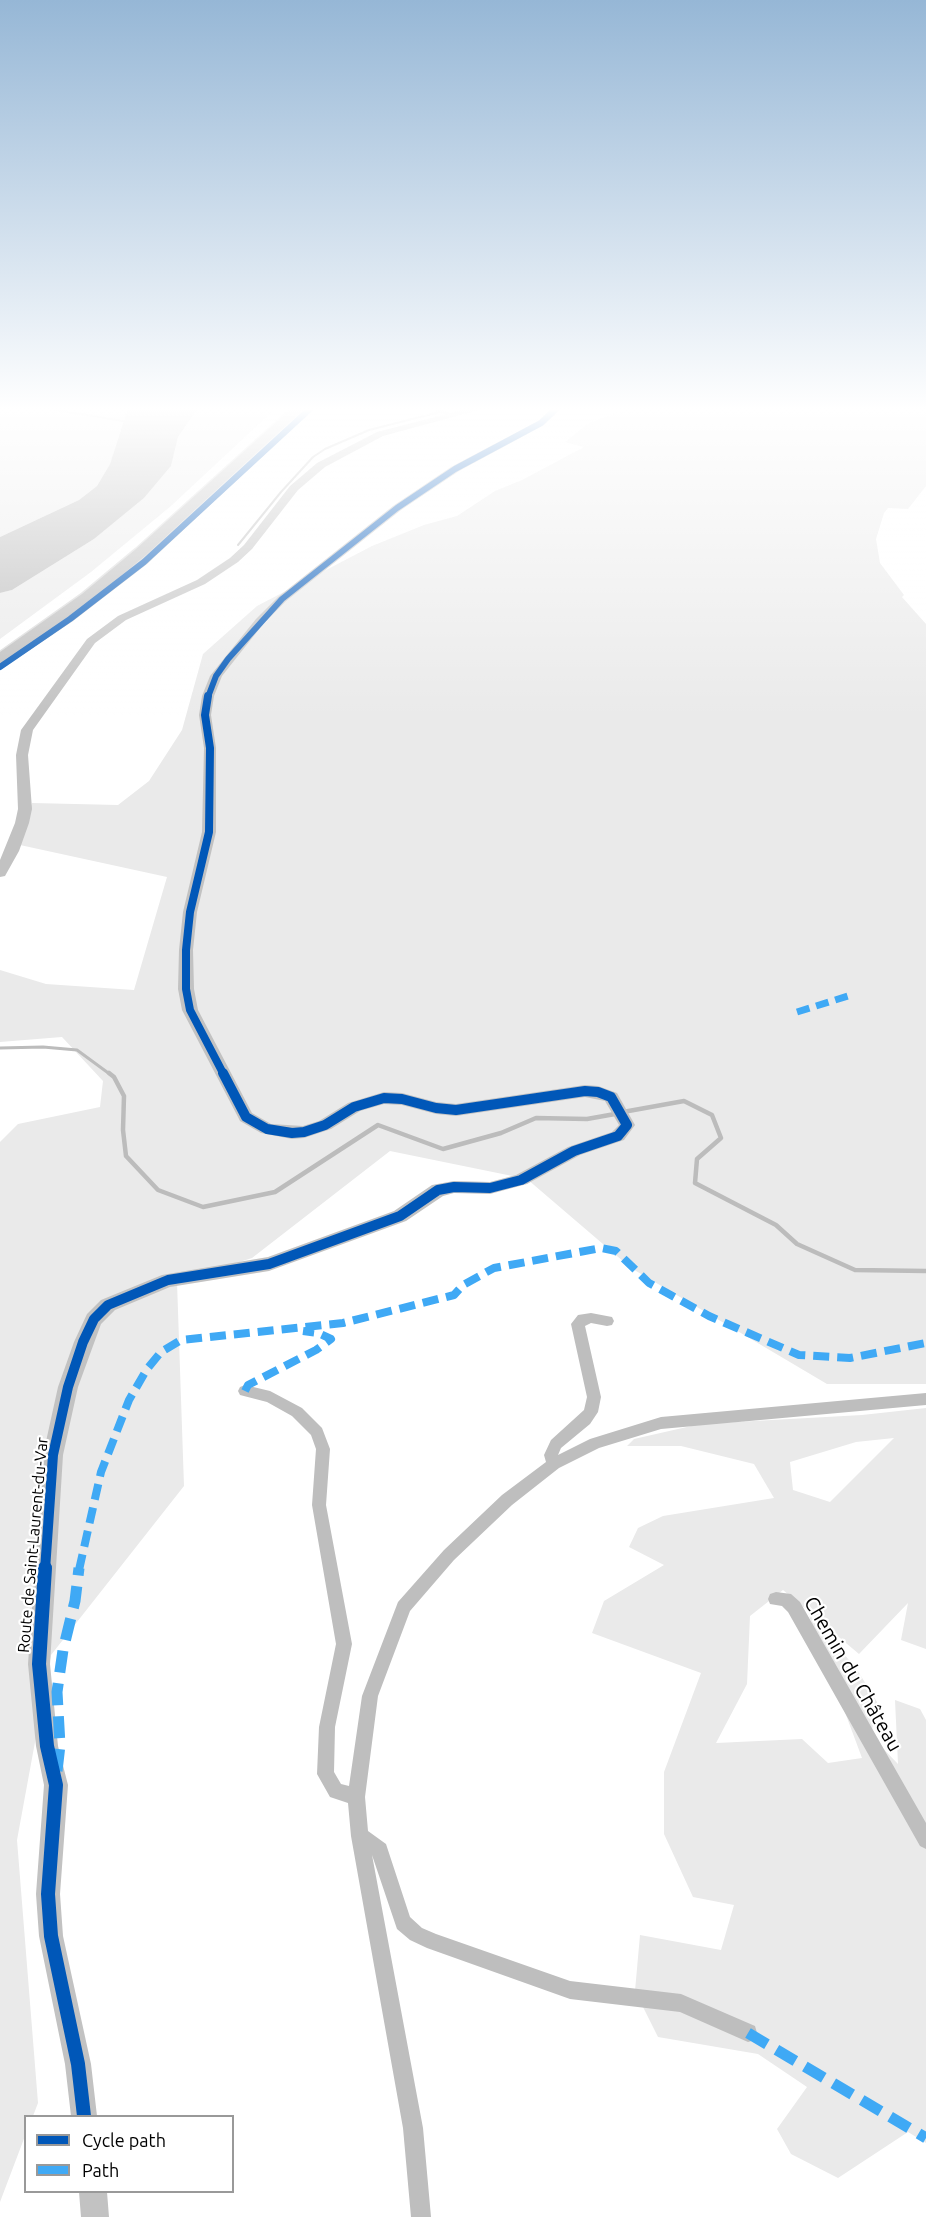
<!DOCTYPE html>
<meta charset="utf-8">
<style>
body{margin:0}
#map{position:relative;width:926px;height:2217px;overflow:hidden;background:#fff;font-family:Ubuntu,sans-serif}
canvas{display:block}
.legend{position:absolute;left:24px;top:2115px;width:210px;height:78px;box-sizing:border-box;background:#fff;border:2px solid #999;margin:0;padding:8px 10px;list-style:none;font-size:18px;color:#000}
.legend li{display:flex;align-items:center;gap:12px;height:30px}
.legend b{width:30px;border:2px solid #999}
</style>
<div id="map">
<canvas width="926" height="2217"></canvas>
<ul class="legend">
<li><b style="height:8px;background:#0057b8"></b>Cycle path</li>
<li><b style="height:8px;background:#3fa9f5"></b>Path</li>
</ul>
</div>
<script>
const c = document.querySelector('canvas').getContext('2d');
c.lineJoin = 'round';
function fill(path, color) { c.fillStyle = color; c.fill(path, 'evenodd'); }
const poly = rows => new Path2D(rows.map(r => 'M' + r).join(''));
function trace(path, color, width, dash) { c.strokeStyle = color; c.lineWidth = width; c.lineCap = dash ? 'butt' : 'round'; c.setLineDash(dash || []); c.stroke(path); }
function label(font, color, halo, rows, align = 'center') {
  c.font = font + ' Ubuntu,sans-serif'; c.lineWidth = 4.5; c.setLineDash([]); c.textBaseline = 'middle'; c.strokeStyle = halo; c.fillStyle = color; for (const [text, x, y, turn = 0] of rows) {
    c.save(); c.translate(x, y); c.rotate((+turn || 0) * Math.PI / 180); c.textAlign = isNaN(turn) ? turn : align; if (halo) c.strokeText(text, 0, 0); c.fillText(text, 0, 0); c.restore();
  }
}
const green = poly([
 [0,408,128,408,110,464,97,486,79,500,0,537],
 [198,408,276,408,171,506,91,572,0,639,0,593,12,590,94,539,144,498,171,466,178,437],
 [630,408,926,408,926,486,908,509,888,508,884,513,876,539,880,563,904,595,902,597,926,624,926,1384,827,1384,631,1268,527,1179,390,1151,252,1258,177,1282,184,1486,51,1655,17,1840,38,2103,33,2116,26,2116,25,2136,0,2202,0,1142,18,1124,100,1107,103,1081,62,1037,0,1042,0,970,46,984,134,990,167,877,20,845,32,803,118,805,149,781,182,730,203,654,257,606,372,546,424,525,457,516,495,491,522,480,584,447,565,442,589,423],
 [926,1408,926,1649,901,1640,908,1603,859,1654,783,1590,750,1616,747,1684,716,1743,802,1739,828,1763,862,1758,808,1613,856,1668,877,1702,871,1736,898,1764,895,1700,920,1709,926,1720,926,2143,908,2132,838,2178,791,2154,777,2129,807,2087,758,2054,658,2037,635,1991,640,1935,721,1950,734,1905,693,1897,664,1834,664,1772,701,1673,592,1633,604,1601,664,1565,629,1547,638,1528,663,1516,774,1498,754,1464,681,1446,627,1446,634,1439,700,1424,862,1415],
 [894,1438,830,1502,793,1490,790,1462,856,1442]
]);
const water = poly([
 [128,408,198,408,178,437,171,466,144,498,94,539,12,590,0,593,0,537,79,500,97,486,110,464]
]);
const streamFar2 = poly([
 [44,408,129,422],
 [447,409,452,408],
 [238,545,281,492,313,457,325,449,369,430,440,412]
]);
const streamFar1 = poly([
 [0,1048,43,1047,77,1050,111,1075]
]);
const stream = poly([
 [109,1073,114,1077,124,1096,123,1130,126,1156,158,1190,203,1207,275,1192,378,1125,443,1149,501,1133,536,1118,587,1119,615,1114],
 [623,1112,684,1101,712,1115,721,1138,697,1159,695,1183,776,1225,797,1244,855,1270,926,1271]
]);
const street = poly([
 [307,408,314,408,147,564,73,621,0,670,0,663,67,617,141,560,307,408],
 [428,408,438,408,455,415,450,416,428,408],
 [591,1313,612,1317,614,1321,612,1325,607,1326,591,1323,585,1326,601,1397,598,1412,590,1424,561,1448,558,1455,590,1439,661,1417,926,1393,926,1405,661,1429,599,1448,559,1468,512,1505,454,1560,410,1611,378,1696,365,1797,368,1831,386,1844,410,1917,422,1928,436,1934,570,1981,681,1994,755,2026,757,2033,755,2040,748,2042,680,2012,570,1999,427,1948,410,1940,397,1929,372,1855,423,2128,431,2217,411,2217,403,2128,351,1836,348,1803,330,1797,317,1774,319,1727,336,1644,312,1505,316,1449,311,1435,292,1416,267,1402,240,1395,238,1391,240,1387,245,1385,270,1391,302,1408,322,1428,330,1449,326,1505,352,1644,335,1727,334,1772,341,1784,349,1786,362,1696,398,1602,444,1550,502,1495,546,1462,544,1455,551,1440,584,1410,587,1397,571,1324,578,1315,591,1313],
 [776,1592,791,1594,800,1602,926,1823,926,1849,920,1846,788,1612,782,1606,770,1604,768,1599,770,1594,776,1592]
]);
const secondary = poly([
 [470,408,486,408,383,436,325,467,298,490,252,549,238,562,205,584,126,620,95,643,33,730,28,755,32,809,29,823,19,851,5,876,0,877,0,860,15,823,18,809,16,755,21,730,87,639,118,616,197,580,230,558,244,545,290,486,317,463,377,432,470,408],
 [552,408,562,408,544,425,459,471,401,510,286,601,264,623,222,676,214,696,211,715,216,748,216,832,197,912,193,950,194,989,198,1010,252,1113,271,1124,303,1126,319,1121,348,1103,384,1092,402,1093,436,1102,456,1104,585,1085,598,1086,617,1093,635,1125,624,1140,580,1155,527,1184,490,1194,454,1193,443,1196,406,1221,269,1271,170,1287,115,1310,101,1324,78,1387,63,1455,50,1664,58,1746,68,1785,60,1894,63,1936,91,2064,97,2116,71,2116,65,2064,39,1936,36,1894,44,1785,36,1746,28,1664,43,1455,58,1387,74,1342,87,1314,101,1300,162,1275,268,1257,394,1211,432,1185,454,1181,490,1182,516,1175,568,1147,612,1132,619,1125,605,1101,585,1097,456,1116,436,1114,402,1105,384,1104,360,1111,331,1129,304,1138,292,1139,261,1133,240,1121,238,1117,182,1010,178,989,179,950,183,912,202,832,204,748,199,715,202,696,210,676,256,619,278,597,393,506,451,467,538,421,552,408],
 [79,2192,107,2192,109,2217,81,2217,79,2192]
]);
const highway = poly([
 [292,408,305,408,146,555,92,600,5,662,0,664,0,652,82,594,136,549,292,408]
]);
const quietFar2 = poly([
 [797,1012,848,996]
]);
const quietFar1 = poly([
 [245,1391,248,1385,316,1350,331,1339,318,1333,303,1331],
 [79,1570,101,1472,129,1400,147,1369,161,1352,181,1340,343,1323,454,1295,463,1285,494,1268,601,1248,616,1251,649,1283,709,1316,799,1355,850,1358,926,1343]
]);
const quiet = poly([
 [57,1771,60,1745,57,1692,63,1650,75,1601,79,1568],
 [748,2033,926,2138]
]);
const cyclewayFar3 = poly([
 [0,667,70,619,144,562,311,408],
 [208,697,216,676,228,659,282,599,397,508,455,469,541,423,557,408]
]);
const cyclewayFar2 = poly([
 [208,696,205,715,210,748,209,832,190,912,186,950,186,989,190,1010,224,1075]
]);
const cyclewayFar1 = poly([
 [45,1570,53,1455,68,1387,83,1342,94,1319,108,1305,168,1280,269,1264,400,1216,438,1190,454,1187,490,1188,521,1180,574,1151,618,1136,627,1125,611,1097,598,1092,585,1091,456,1110,436,1108,402,1099,384,1098,354,1107,325,1125,304,1132,292,1133,267,1129,246,1117,223,1073]
]);
const cycleway = poly([
 [45,1568,39,1664,47,1746,56,1785,48,1894,51,1936,78,2064,84,2116]
]);
const streetNames = [
 ["Route de Saint-Laurent-du-Var",33,1545,-85]
];
const nearStreetnames = [
 ["Chemin du Château",853,1674,60]
];
fill(green, '#eaeaea');
fill(water, '#bcbcbc');
trace(streamFar2, '#bcbcbc', 2);
trace(streamFar1, '#bcbcbc', 3);
trace(stream, '#bcbcbc', 4.5);
trace(highway, '#dbdbdb', 3);
fill(street, '#bebebe');
fill(secondary, '#c2c2c2');
fill(highway, '#bdbdbd');
trace(quietFar2, '#3fa9f5', 7, [13, 7]);
trace(quietFar1, '#3fa9f5', 8, [16, 8]);
trace(quiet, '#3fa9f5', 11, [22, 11]);
trace(cyclewayFar3, '#0057b8', 6);
trace(cyclewayFar2, '#0057b8', 8);
trace(cyclewayFar1, '#0057b8', 10);
trace(cycleway, '#0057b8', 14);
const sky = c.createLinearGradient(0, 0, 0, 718);
sky.addColorStop(0, '#96b7d6');
sky.addColorStop(0.57, '#fff');
sky.addColorStop(1, '#ffffff00');
c.fillStyle = sky;
c.fillRect(0, 0, 926, 718);
label('16px', '#000', '#fff', streetNames);
label('20px', '#000', '#fff', nearStreetnames);
</script>
